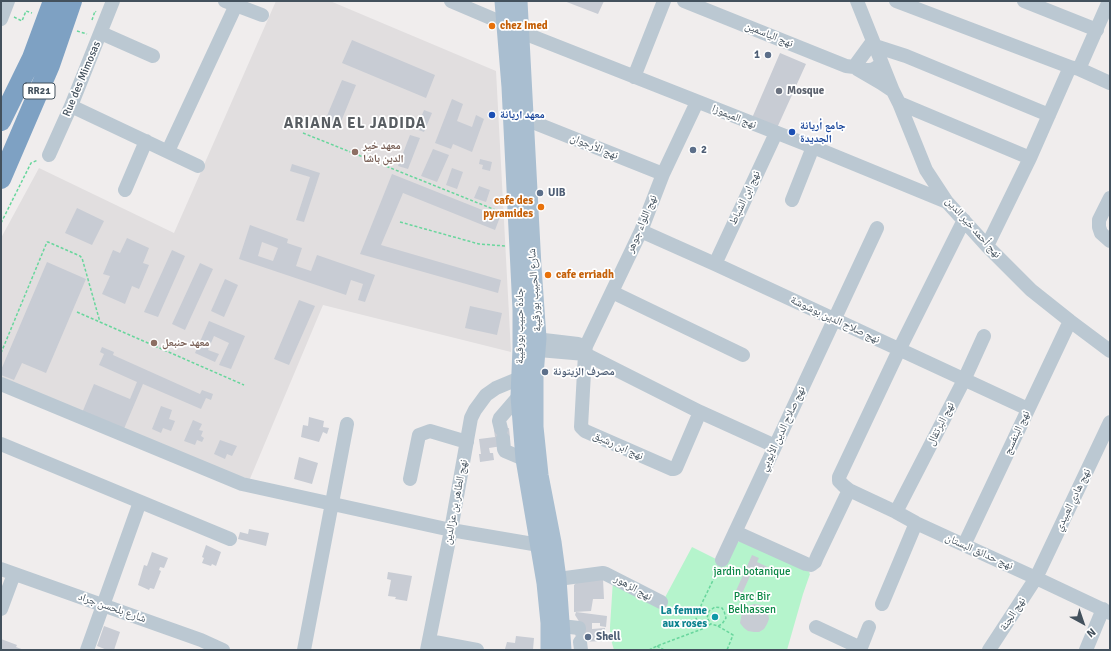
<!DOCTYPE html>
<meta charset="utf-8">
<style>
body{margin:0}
#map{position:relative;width:1111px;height:651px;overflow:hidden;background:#f0eded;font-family:Signika,sans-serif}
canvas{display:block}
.frame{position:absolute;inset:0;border:2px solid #43515d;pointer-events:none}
.north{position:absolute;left:1063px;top:603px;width:40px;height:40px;-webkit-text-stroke:3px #fff;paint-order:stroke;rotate:140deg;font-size:11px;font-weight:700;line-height:16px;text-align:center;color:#43515d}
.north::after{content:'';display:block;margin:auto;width:14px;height:18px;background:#43515d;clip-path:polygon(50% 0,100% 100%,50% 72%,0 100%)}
</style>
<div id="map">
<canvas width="1111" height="651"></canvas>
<div class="frame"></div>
<div class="north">N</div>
</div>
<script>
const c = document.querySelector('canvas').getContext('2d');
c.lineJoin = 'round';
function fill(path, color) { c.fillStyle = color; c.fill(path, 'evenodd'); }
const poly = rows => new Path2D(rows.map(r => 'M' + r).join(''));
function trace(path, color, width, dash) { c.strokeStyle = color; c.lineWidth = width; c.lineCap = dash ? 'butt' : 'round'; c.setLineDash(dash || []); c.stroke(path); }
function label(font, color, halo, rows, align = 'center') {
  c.font = font + ' Signika,"Noto Naskh Arabic",sans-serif'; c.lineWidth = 3.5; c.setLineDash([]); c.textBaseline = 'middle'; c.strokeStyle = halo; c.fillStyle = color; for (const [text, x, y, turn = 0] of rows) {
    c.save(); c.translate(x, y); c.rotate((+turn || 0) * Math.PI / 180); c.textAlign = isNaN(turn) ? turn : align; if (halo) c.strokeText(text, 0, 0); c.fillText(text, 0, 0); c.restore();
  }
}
const education = poly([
 [276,1,330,1,496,71,511,352,323,305,249,481,1,381,1,238,39,168,174,233]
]);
const green = poly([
 [737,541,739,542,739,541,810,572,809,573,810,574,803,594,787,650,614,650,610,636,610,627,613,580,662,603,692,547,726,564]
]);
const building = poly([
 [564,1,604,1,598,14],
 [352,40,435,75,426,98,342,63],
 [780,53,806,64,777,128,752,118],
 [342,80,356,85,338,129,324,123],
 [452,99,463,104,457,121,472,127,476,115,484,119,472,152,453,144,451,149,435,143],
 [424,110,432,113,424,132,416,129],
 [410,135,420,138,408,169,398,166],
 [433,149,449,155,437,182,421,176],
 [480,159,492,162,490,171,482,169,483,165,479,164],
 [292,164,320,173,304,222,296,220,310,177,290,171],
 [452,168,463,172,457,189,446,185],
 [392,174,500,217,495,230,403,193,381,245,501,280,498,293,360,254],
 [479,186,490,190,486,202,474,198],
 [77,208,104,221,92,245,65,233],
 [250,225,288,239,287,243,302,248,296,266,311,271,317,255,375,275,365,302,358,300,363,284,351,280,346,295,239,259],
 [262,242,278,248,273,261,258,256],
 [127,238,149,248,143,263,149,265,139,289,132,286,125,304,102,294,110,276,103,274,113,250,120,253],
 [172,250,185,256,158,317,144,312],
 [47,262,86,279,46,373,22,363,14,380,1,375,1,370],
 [200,263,213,269,185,330,172,324],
 [225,279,238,285,224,317,211,311],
 [299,300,315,306,289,365,274,359],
 [470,306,502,313,497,335,465,328],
 [209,321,245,336,231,369,219,365,229,343,214,336,208,350,219,354,215,362,195,353],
 [102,347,114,352,113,355,200,394,202,390,213,394,211,400,206,398,201,409,143,384,123,431,82,413,94,384,130,399,137,382,99,365,104,354,100,352],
 [161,406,172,410,169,419,175,421,171,431,163,428,161,433,152,429],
 [309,417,324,421,323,427,329,428,327,434,323,432,319,442,301,437,303,425,308,426],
 [193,420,202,424,199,430,203,431,201,436,204,438,202,442,197,440,195,445,184,441],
 [509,428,510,438,501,439,502,446,489,448,490,453,493,453,494,460,480,462,479,454,481,454,479,439,495,437,494,430],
 [220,440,237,446,232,456,227,454,225,459,214,454],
 [299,457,318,463,312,484,294,479],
 [249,529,269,533,266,546,238,539,240,532,248,534],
 [206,545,221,552,216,566,212,564,211,566,202,563,204,558,202,557],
 [152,552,168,558,164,568,160,567,159,570,161,571,154,589,150,588,149,590,138,585,144,565,147,566],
 [752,555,759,558,757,562,776,571,774,575,754,567,741,596,735,593],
 [388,572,412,576,407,601,395,599,396,597,388,596,391,580,387,579],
 [603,579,604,599,593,599,591,611,574,612,574,585,577,582],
 [755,604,761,605,765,609,768,613,769,619,767,624,764,629,759,632,754,632,748,631,744,628,740,623,742,612,745,608,750,605],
 [576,612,607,616,606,627,600,626,600,623,592,623,592,629,605,628,605,641,576,642,575,629,580,623,575,615],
 [104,626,120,632,114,650,107,650,97,646],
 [516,636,534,638,533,650,508,650,505,649,507,642,515,643],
 [1,639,17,645,16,647,24,650,1,650]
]);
const path = poly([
 [14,17,22,21,26,11,32,13],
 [92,20,95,11,96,12],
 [77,31,87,34],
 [303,133,498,211,503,211],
 [400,222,479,244,505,246],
 [1,223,31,163,38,160],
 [77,312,244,385],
 [1,353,47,242,48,242,80,256,82,258,100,322],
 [718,626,733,635,727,650],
 [702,629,696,619,702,603,718,570],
 [657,646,664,650],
 [649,650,657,646,702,629,711,624,718,626,722,624,726,618,724,611,722,608,715,607,709,611,707,618,711,624]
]);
const minor = poly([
 [225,1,262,15],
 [451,1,505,24],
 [684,1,846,66,854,67,863,70,869,70,874,69,882,64],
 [857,1,893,91,899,103,926,170,947,202,987,246,1031,290,1070,321,1110,351],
 [896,1,1070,67,1079,69,1110,83],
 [1024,1,1097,30],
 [1,19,8,1],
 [521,32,813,147,947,202],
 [101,33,153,56],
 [875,46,906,56,1049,115],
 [854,67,873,41],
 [857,69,881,83,893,91],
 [1079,69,1109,1],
 [634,77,664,1],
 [697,102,663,174,641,231,586,346,585,354,581,427,585,431,672,469,674,469,676,468,700,412],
 [899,103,1030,158],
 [71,106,198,166],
 [525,119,663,174],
 [168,151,236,5],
 [49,155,71,106,113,1],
 [125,190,146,141],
 [1110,198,1099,220,1099,227,1101,233,1110,241],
 [792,200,813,147],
 [964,220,899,350,839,477,839,481,844,486,849,490,896,512,916,523,1036,578,1110,613],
 [641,231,715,264,1028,409],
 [987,246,1030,158,1070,67],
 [715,264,776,133],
 [612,292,743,355],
 [527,338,578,344],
 [527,349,585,354,700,412,775,446],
 [1,384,242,484,451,530,539,545],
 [501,429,499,421,500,418,519,396],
 [503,439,504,449,505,451,524,459],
 [1,444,230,539],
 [410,479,419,435,430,431,467,442],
 [896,512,964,380,984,336],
 [735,532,806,564,811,565,815,562,817,557,849,490],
 [964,545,1070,321],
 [722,560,877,228],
 [1,569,201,640,223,650],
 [558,579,603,573,606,574,661,602],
 [882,604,916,523],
 [1,609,14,574],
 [561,626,579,628,579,629],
 [816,627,861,648],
 [429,641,477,650],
 [580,642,581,650],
 [87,650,140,502],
 [304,650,347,424],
 [427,650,451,530,471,418,475,410,486,395,496,388,520,378],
 [860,650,869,627],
 [989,650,1036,578,1110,422],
 [1086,650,1103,609]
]);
const major = poly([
 [503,1,510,87,521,310,521,348,519,396,524,459,545,583,549,623,549,650],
 [519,1,533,267,538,338,535,375,535,427,540,475,553,542,558,579,563,650]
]);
const highway = poly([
 [1,121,32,58,53,1],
 [1,179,50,65,72,1]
]);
const markers = [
 [492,26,4,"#e8710a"],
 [768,55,4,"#5c6f8a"],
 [779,91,4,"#6b7280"],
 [492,115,4,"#1a4fb4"],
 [792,132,4,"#1a4fb4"],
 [693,150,4,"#5c6f8a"],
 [355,152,4,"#8d6e63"],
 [540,193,4,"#5c6f8a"],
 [541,207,4,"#e8710a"],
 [548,275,4,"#e8710a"],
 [154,343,4,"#8d6e63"],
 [545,372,4,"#5c6f8a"],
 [715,617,4,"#0f9aa8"],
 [588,637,4,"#5c6f8a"]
];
const shields = [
 [39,91,32]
];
const shieldNames = [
 ["RR21",39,91]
];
const foodNames = [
 ["chez Imed",500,26],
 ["cafe des",533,201,"right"],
 ["pyramides",533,214,"right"],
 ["cafe erriadh",556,275]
];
const streetNames = [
 ["نهج الياسمين",769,35,22],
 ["Rue des Mimosas",82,79,-67],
 ["نهج الميموزا",734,117,22],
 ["نهج الأرجوان",594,147,22],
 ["نهج ابن الشباط",745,198,-65],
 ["نهج اللواء جوهر",642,224,-67],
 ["نهج أحمد خير الدين",973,228,48],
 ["شارع الحبيب بورقيبة",535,290,-94],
 ["نهج صلاح الدين بوشوشة",835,320,25],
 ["جادة حبيب بورقيبة",520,326,-90],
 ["نهج البرتقال",941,424,-63],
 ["نهج صلاح الدين الأيوبي",783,429,-65],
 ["نهج البنفسج",1017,433,-65],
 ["نهج ابن رشيق",618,446,24],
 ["نهج هادي العبيدي",1073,500,-64],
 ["نهج الطاهر بن عزالدين",456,502,-79],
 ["نهج حدائق البستان",979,552,24],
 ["نهج الزهور",633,588,29],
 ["شارع بلحسن جراد",112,608,19],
 ["نهج الجنة",1013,614,-57]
];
const serviceNames = [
 ["1",760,55,"right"],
 ["2",701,150],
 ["UIB",548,193],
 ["مصرف الزيتونة",553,372],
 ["Shell",596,637]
];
const worshipNames = [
 ["Mosque",787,91]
];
const transitNames = [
 ["معهد اريانة",500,115],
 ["جامع أريانة",800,126],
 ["الجديدة",800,139]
];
const educationNames = [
 ["معهد خير",363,146],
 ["الدين باشا",363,159],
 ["معهد حنبعل",162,343]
];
const parkNames = [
 ["jardin botanique",752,572],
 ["Parc Bir",752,597],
 ["Belhassen",752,610]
];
const cultureNames = [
 ["La femme",707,611],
 ["aux roses",707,624]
];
const districtNames = [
 ["ARIANA EL JADIDA",355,124]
];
fill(education, '#e1dedf');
fill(green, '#b5f4cc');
fill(building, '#c8ccd4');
trace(path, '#69d69d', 1.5, [3, 2]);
trace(minor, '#bbc8d2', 14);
trace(major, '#a9bed0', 17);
trace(highway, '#7ea1c3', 20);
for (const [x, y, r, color] of markers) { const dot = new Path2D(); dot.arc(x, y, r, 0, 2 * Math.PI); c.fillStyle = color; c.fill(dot); trace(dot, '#fff', 1.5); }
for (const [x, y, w] of shields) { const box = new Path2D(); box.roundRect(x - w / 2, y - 8, w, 16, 3); c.fillStyle = '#fff'; c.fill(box); trace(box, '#43515d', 1); }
label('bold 10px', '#43515d', null, shieldNames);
label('bold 11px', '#c56008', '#fff', foodNames, 'left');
label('11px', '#43515d', '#fff', streetNames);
label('bold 11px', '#4e5e75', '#fff', serviceNames, 'left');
label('bold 11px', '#5b616d', '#fff', worshipNames, 'left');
label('bold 11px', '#164399', '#fff', transitNames, 'left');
label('bold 11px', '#785e54', '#fff', educationNames, 'left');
label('11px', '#0b8746', '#fff', parkNames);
label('bold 11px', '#0d838f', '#fff', cultureNames, 'right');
c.letterSpacing = '1px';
label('bold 15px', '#595e63', '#fff', districtNames);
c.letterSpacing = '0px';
</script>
